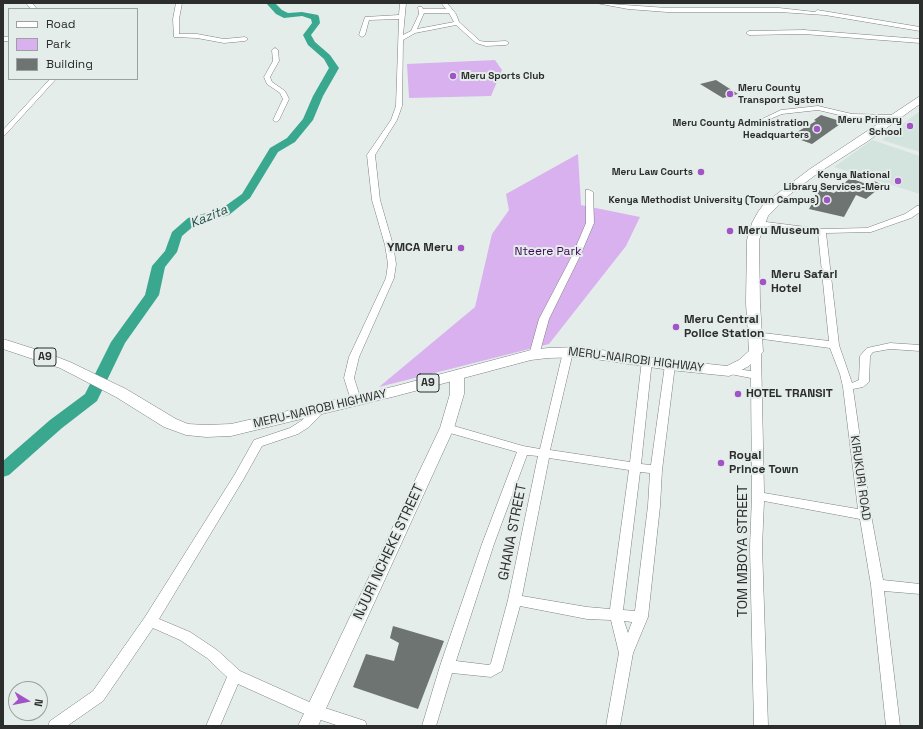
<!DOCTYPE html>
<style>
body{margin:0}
#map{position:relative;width:923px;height:729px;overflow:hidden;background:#e5edeb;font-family:"Space Grotesk",sans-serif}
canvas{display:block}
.frame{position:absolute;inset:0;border:4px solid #2b2e2d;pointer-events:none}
.legend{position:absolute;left:8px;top:8px;width:130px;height:72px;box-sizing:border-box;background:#e5edeb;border:1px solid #9ba19f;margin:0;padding:5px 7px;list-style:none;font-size:12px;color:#2b2e2d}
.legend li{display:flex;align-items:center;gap:8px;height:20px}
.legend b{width:20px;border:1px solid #9ba19f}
.north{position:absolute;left:8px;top:681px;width:40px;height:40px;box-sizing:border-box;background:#e5edeb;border:1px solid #9ba19f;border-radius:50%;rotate:100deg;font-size:11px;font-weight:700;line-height:16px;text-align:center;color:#2b2e2d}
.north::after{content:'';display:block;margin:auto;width:14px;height:18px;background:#a154c6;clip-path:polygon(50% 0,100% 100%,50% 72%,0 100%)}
</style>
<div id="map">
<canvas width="923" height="729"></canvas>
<div class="frame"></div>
<ul class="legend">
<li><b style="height:5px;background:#fff"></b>Road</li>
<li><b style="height:11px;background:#d8b1ee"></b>Park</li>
<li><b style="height:11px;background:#6d7472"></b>Building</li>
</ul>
<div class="north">N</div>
</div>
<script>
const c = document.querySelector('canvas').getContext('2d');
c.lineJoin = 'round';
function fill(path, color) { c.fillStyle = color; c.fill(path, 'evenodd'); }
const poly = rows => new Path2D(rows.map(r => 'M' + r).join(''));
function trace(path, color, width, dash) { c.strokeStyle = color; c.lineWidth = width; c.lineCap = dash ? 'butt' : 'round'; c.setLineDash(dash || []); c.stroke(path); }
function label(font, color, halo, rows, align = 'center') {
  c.font = font + ' "Space Grotesk",sans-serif'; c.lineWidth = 4; c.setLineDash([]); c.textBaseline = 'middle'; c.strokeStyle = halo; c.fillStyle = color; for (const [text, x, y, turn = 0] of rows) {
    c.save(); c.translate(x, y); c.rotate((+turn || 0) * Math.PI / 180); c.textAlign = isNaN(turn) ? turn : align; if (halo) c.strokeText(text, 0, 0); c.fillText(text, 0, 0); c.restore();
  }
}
const built = poly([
 [920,111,920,152,882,140],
 [872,140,920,156,920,194,834,167]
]);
const green = poly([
 [495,60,502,70,491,96,409,98,407,64],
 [578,154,581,205,640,217,626,246,549,344,379,387,475,307,492,234,509,210,506,194]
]);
const river = poly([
 [266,3,275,3,282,10,288,13,302,12,318,15,319,17,320,23,311,35,315,42,330,55,339,68,323,96,313,120,295,142,278,152,250,198,229,215,196,224,182,236,177,252,165,267,159,295,125,343,97,401,62,428,9,475,3,477,3,461,50,420,85,394,111,342,145,295,152,266,165,251,172,232,188,218,221,209,242,194,270,148,287,138,303,119,313,96,329,68,324,59,308,45,303,35,312,23,311,19,302,16,284,18,276,14,266,3]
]);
const building = poly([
 [716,80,738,94,723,98,700,84],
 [821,115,843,122,812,144,790,136,816,121,814,120],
 [850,178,869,185,874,181,883,185,866,199,856,195,844,217,809,209,820,189,834,193],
 [393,626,444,641,418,709,353,687,366,654,394,661,399,643,390,638]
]);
const minor = poly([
 [26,3,32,3,37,9,31,9,26,3],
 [176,3,182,3,179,19,179,34,197,34,224,39,245,37,248,39,245,41,224,43,197,38,174,37,173,19,176,3],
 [400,3,406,3,403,35,411,31,419,14,418,7,422,7,423,9,446,9,442,4,447,3,456,14,459,22,480,41,486,42,506,41,509,43,506,45,486,46,476,43,456,25,415,33,403,40,402,106,397,120,375,155,380,200,393,245,396,264,394,278,359,357,354,378,361,400,360,402,356,404,352,402,351,400,344,378,349,357,386,278,388,264,385,245,372,200,367,155,391,120,396,106,399,19,369,20,365,35,362,37,359,35,365,17,399,15,400,3],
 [424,13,449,13,454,22,417,29,424,13],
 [596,3,667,8,779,8,815,12,817,10,920,27,920,31,825,15,779,12,667,12,628,9,596,3],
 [804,30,920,39,920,43,804,34,749,35,746,33,749,31,804,30],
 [3,37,9,37,9,41,3,41,3,37],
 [275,48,278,50,279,61,270,77,272,82,285,91,289,99,279,120,276,122,273,120,283,99,280,93,267,84,264,77,273,61,272,50,275,48],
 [50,79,56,79,5,135,3,136,3,130,50,79],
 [818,106,852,114,892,115,895,117,892,119,852,118,818,110,782,114,763,122,760,120,781,110,818,106],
 [586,190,589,190,593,192,594,223,580,256,549,319,539,355,537,357,531,357,529,355,539,319,572,256,586,223,586,190],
 [917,206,920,206,920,212,911,218,871,232,826,233,839,345,852,383,859,380,860,356,867,348,890,343,920,345,920,351,890,349,873,352,870,356,869,382,863,387,853,389,871,515,883,580,920,584,920,594,884,591,900,726,886,726,871,585,860,519,764,501,762,547,768,726,754,726,750,547,752,496,751,378,725,373,724,371,725,369,729,368,751,371,751,352,756,349,761,352,764,493,858,509,843,387,840,374,830,348,755,338,750,335,755,332,829,341,818,233,758,225,754,223,758,221,822,229,867,228,905,214,917,206],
 [568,349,573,352,550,450,630,462,642,360,647,357,652,360,641,464,651,465,665,365,670,362,675,365,662,470,660,506,648,617,633,653,620,726,606,726,619,653,611,620,587,619,520,606,502,671,491,677,452,673,436,726,422,726,440,666,482,544,517,452,443,431,442,428,443,425,447,424,523,446,540,449,563,352,568,349],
 [527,455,538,456,508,600,491,663,489,665,456,661,494,544,527,455],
 [549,458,629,470,610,609,587,607,522,596,549,458],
 [640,472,650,473,648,506,635,611,623,610,640,472],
 [624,621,632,622,628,633,624,621],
 [321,405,325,406,326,409,309,427,298,434,262,446,243,480,159,619,190,632,217,650,240,671,316,705,365,721,367,726,339,726,309,716,238,684,220,726,206,726,227,677,207,658,180,640,153,628,103,701,67,726,48,726,50,721,93,691,145,617,235,474,254,440,290,428,301,421,317,406,321,405]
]);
const major = poly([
 [457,371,462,372,464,375,464,394,454,428,318,726,298,726,440,428,450,394,450,375,452,372,457,371]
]);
const highway = poly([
 [920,96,920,104,868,141,818,173,785,198,768,216,759,240,760,303,763,352,749,366,734,374,729,376,670,370,581,357,548,358,531,360,396,396,231,436,206,437,186,435,164,427,116,397,60,368,3,349,3,339,44,352,70,362,126,389,176,419,188,424,206,425,231,424,396,386,531,350,548,348,581,347,670,360,727,366,739,360,749,351,746,303,747,240,752,223,758,212,764,204,777,194,810,169,920,96]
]);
const markers = [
 [453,76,4,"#a154c6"],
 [730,94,4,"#a154c6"],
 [910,126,4,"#a154c6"],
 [817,129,4,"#a154c6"],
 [701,172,4,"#a154c6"],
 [898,181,4,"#a154c6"],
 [827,200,4,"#a154c6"],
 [730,231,4,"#a154c6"],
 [461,248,4,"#a154c6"],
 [763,282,4,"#a154c6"],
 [676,327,4,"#a154c6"],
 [738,394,4,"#a154c6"],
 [721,463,4,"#a154c6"]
];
const farPoinames = [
 ["Meru Sports Club",461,76,"left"],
 ["Meru County",738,88,"left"],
 ["Transport System",738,100,"left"],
 ["Meru Primary",902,120],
 ["School",902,132],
 ["Meru County Administration",809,123],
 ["Headquarters",809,135],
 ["Meru Law Courts",693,172],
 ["Kenya National",890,175],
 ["Library Services-Meru",890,187],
 ["Kenya Methodist University (Town Campus)",819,200]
];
const shields = [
 [45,357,22],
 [428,383,22]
];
const shieldNames = [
 ["A9",45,357],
 ["A9",428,383]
];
const poiNames = [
 ["Meru Museum",738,231],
 ["YMCA Meru",453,248,"right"],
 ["Meru Safari",771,275],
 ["Hotel",771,289],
 ["Meru Central",684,320],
 ["Police Station",684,334],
 ["HOTEL TRANSIT",746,394],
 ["Royal",729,456],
 ["Prince Town",729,470]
];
const parkNames = [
 ["Nteere Park",548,252]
];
const streetNames = [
 ["MERU-NAIROBI HIGHWAY",636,360,7],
 ["MERU-NAIROBI HIGHWAY",320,409,-13],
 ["KIRUKURI ROAD",860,478,82]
];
const waterNames = [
 ["Kazita",209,217,-23]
];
const nearStreetnames = [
 ["GHANA STREET",513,532,-79],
 ["TOM MBOYA STREET",743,551,-90],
 ["NJURI NCHEKE STREET",389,552,-65]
];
fill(built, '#d3e3de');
fill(green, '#d8b1ee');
fill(river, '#3aa78f');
fill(building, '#6d7472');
trace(minor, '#7b8280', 1);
trace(major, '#7b8280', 1);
trace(highway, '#7b8280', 1);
fill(minor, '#fff');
fill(major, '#fff');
fill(highway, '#fff');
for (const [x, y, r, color] of markers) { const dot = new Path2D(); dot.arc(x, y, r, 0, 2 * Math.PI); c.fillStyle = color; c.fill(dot); trace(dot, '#e5edeb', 1.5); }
label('bold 10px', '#2b2e2d', '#e5edeb', farPoinames, 'right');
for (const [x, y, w] of shields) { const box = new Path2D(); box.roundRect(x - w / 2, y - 9, w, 18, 3); c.fillStyle = '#e5edeb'; c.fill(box); trace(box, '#2b2e2d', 1); }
label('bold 11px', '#2b2e2d', null, shieldNames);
label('bold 12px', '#2b2e2d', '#e5edeb', poiNames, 'left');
label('12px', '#43085a', '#e5edeb', parkNames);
label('12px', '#2b2e2d', '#e5edeb', streetNames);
label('italic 13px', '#245146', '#e5edeb', waterNames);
label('14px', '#2b2e2d', '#e5edeb', nearStreetnames);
</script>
